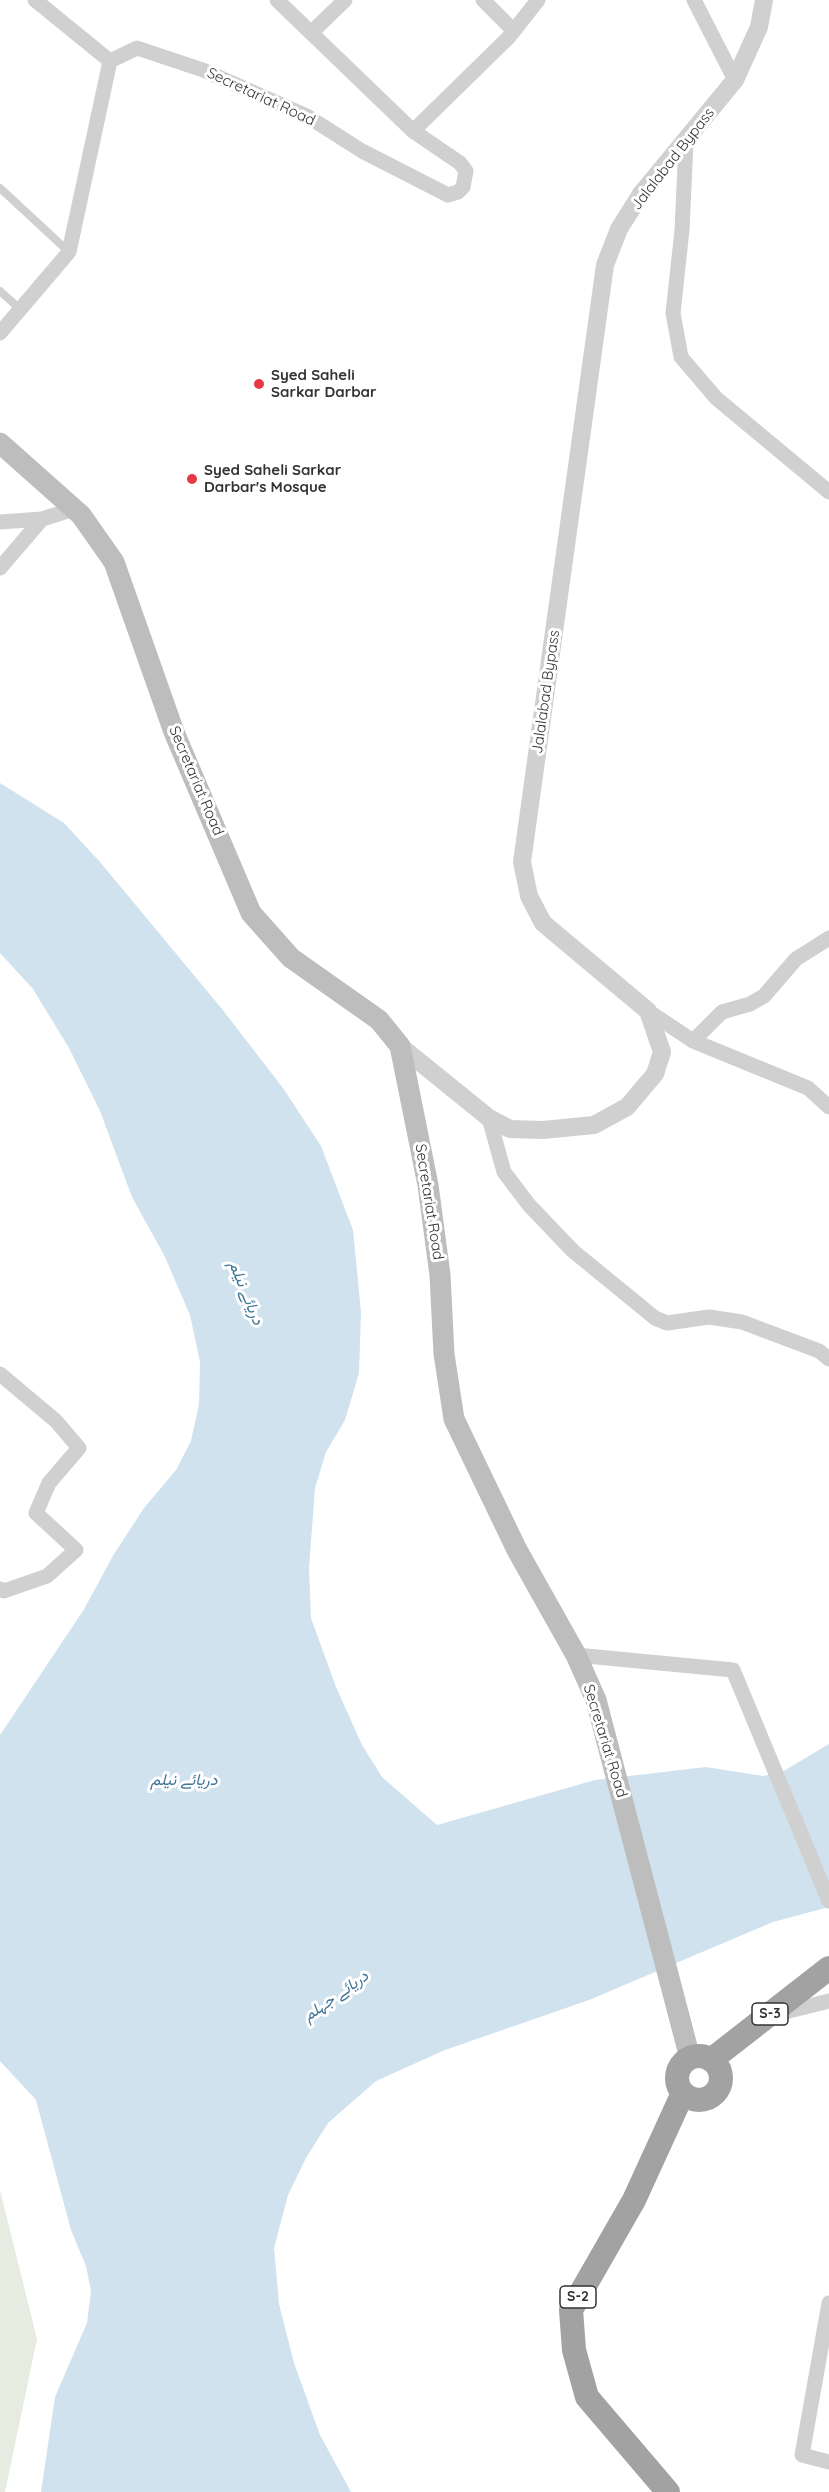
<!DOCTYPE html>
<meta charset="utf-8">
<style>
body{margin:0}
canvas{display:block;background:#fff}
</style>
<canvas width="829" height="2492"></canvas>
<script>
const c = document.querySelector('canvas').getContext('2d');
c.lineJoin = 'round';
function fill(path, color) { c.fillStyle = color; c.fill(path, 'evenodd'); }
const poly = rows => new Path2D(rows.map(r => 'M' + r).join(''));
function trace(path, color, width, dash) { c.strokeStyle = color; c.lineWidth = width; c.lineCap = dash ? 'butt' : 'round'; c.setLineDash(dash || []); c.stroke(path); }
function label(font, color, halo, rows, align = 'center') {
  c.font = font + ' Quicksand,Vazirmatn,sans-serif'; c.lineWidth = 6; c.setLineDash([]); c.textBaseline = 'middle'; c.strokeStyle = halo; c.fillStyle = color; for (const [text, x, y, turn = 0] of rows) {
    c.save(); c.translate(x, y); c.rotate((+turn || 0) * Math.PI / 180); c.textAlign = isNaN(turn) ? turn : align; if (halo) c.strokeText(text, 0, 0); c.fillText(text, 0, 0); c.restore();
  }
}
const green = poly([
 [0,2190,37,2339,5,2492,0,2492]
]);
const water = poly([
 [0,783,64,823,100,862,222,1009,283,1088,321,1146,353,1230,361,1312,359,1373,345,1420,326,1452,315,1488,309,1568,311,1618,336,1687,362,1745,382,1777,437,1825,595,1780,706,1767,763,1776,782,1772,829,1744,829,1907,773,1922,589,2000,445,2050,376,2081,328,2123,306,2158,288,2195,274,2248,279,2304,294,2363,320,2435,351,2492,41,2492,55,2397,87,2323,91,2291,86,2266,71,2230,36,2100,0,2061,0,1735,83,1611,114,1554,144,1508,176,1470,191,1441,199,1404,200,1362,190,1315,165,1257,132,1197,100,1111,69,1048,33,989,0,953]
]);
const service = poly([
 [0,188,69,252],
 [0,291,20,309]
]);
const minor = poly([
 [35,0,110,61],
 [483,0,514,31],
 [694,0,735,80],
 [311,33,345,0],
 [413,131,508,38,538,0],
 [686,143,682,230,673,313,681,357,716,398,829,492],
 [0,333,69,252,110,61,137,48,203,70,307,116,362,151,448,195,458,192,463,187,466,171,460,163,413,131,277,0],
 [0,522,42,519],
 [0,568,42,519,74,509],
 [648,1011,693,1041,808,1088,829,1107],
 [693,1041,722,1012,750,1004,764,996,796,959,829,938],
 [489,1118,504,1172,529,1205,573,1251,655,1318,667,1323,709,1317,742,1322,819,1351,829,1359],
 [0,1374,56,1421,79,1448,49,1483,36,1513,76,1550,47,1576,4,1591,0,1589],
 [576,1655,733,1670,829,1901],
 [777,2014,829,2001],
 [829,2303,802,2455,829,2462]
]);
const tertiary = poly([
 [400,1046,489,1118,510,1129,543,1130,594,1125,627,1107,655,1074,662,1052,648,1011,543,923,529,896,522,862,605,265,619,229,641,194,735,80,759,27,764,0]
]);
const secondary = poly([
 [0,443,81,515,114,562,174,732,251,913,291,958,379,1020,400,1046,428,1185,440,1275,444,1354,454,1419,517,1550,576,1655,596,1700,690,2058]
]);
const trunk = poly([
 '677 2078a22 22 0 1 1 44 0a22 22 0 1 1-44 0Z',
 [711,2060,829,1968],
 [668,2492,587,2397,574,2350,571,2310,634,2200,683,2093]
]);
const markers = [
 [259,384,6,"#e63946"],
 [192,479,6,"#e63946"]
];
const shields = [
 [770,2014,36],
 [578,2297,36]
];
const shieldNames = [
 ["S-3",770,2014],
 ["S-2",578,2297]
];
const streetNames = [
 ["Secretariat Road",261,97,25],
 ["Jalalabad Bypass",673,159,-52],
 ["Jalalabad Bypass",546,692,-82],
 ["Secretariat Road",196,781,67],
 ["Secretariat Road",429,1202,81],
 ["Secretariat Road",605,1741,73]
];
const poiNames = [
 ["Syed Saheli",271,375],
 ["Sarkar Darbar",271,392],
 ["Syed Saheli Sarkar",204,470],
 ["Darbar's Mosque",204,487]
];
const waterNames = [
 ["دریائے نیلم",246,1293,68],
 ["دریائے نیلم",184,1780],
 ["دریائے جہلم",336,1996,-35]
];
fill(green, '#e6ecdf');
fill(water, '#cfe2ee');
trace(service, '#d0d0d0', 8);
trace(minor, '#d0d0d0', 15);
trace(tertiary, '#d0d0d0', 18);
trace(secondary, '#bdbdbd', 21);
trace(trunk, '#a2a2a2', 24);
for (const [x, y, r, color] of markers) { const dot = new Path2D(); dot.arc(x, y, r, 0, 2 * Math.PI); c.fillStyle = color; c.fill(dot); trace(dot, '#fff', 2); }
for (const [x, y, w] of shields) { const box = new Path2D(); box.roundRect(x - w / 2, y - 11, w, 22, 4.5); c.fillStyle = '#fff'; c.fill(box); trace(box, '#333', 1.5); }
label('bold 14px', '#333', null, shieldNames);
label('15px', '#333', '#fff', streetNames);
label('bold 15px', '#333', '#fff', poiNames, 'left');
label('italic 16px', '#3f7597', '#fff', waterNames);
</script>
